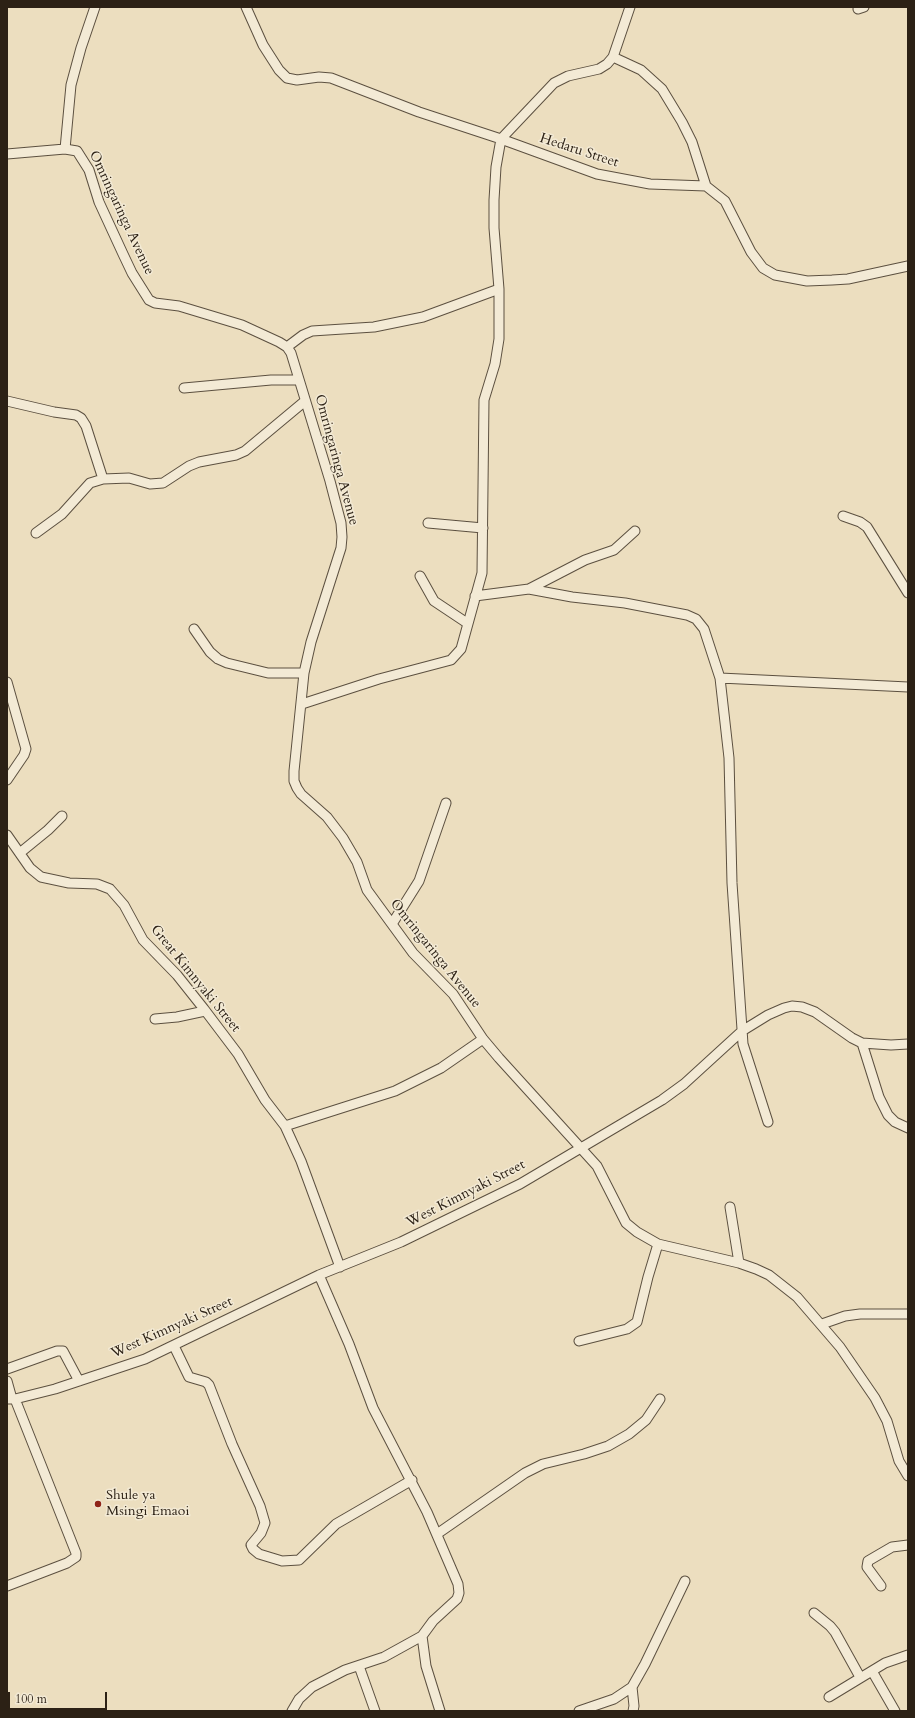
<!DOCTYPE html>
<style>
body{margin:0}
#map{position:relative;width:915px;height:1718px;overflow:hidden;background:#ecdebf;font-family:Cardo,serif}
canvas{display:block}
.frame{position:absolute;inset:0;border:8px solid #2c2115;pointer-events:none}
.scale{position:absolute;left:8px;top:1692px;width:99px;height:18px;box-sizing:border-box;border:2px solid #2c2115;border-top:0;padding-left:5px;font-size:12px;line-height:14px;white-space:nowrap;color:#2c2115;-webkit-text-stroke:3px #f3ead5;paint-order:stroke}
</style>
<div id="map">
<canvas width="915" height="1718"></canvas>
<div class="frame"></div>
<div class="scale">100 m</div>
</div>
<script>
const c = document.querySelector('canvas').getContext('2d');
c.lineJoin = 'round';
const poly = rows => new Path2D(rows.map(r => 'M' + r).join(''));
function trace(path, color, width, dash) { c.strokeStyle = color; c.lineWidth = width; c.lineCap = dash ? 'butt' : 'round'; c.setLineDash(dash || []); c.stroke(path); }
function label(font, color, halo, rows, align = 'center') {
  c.font = font + ' Cardo,serif'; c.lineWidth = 3; c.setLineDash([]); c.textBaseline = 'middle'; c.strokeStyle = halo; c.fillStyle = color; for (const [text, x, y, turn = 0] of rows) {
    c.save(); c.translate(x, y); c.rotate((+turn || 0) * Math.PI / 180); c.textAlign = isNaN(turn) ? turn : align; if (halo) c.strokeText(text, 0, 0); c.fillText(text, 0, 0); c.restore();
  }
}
const minor = poly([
 [246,7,263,45,279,70,287,78,297,80,319,77,331,78,419,112,501,139,597,174,650,184,706,186,725,201,751,252,763,268,775,275,807,281,832,280,848,279,908,266],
 [858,9,864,7],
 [613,57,641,70,662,89,682,122,692,142,706,186],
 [65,149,71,85,81,48,95,7],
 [7,154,65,149,77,151,89,170,99,202,123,254,132,273,149,300,155,303,179,306,242,325,279,342,287,347,291,353,330,481,341,523,342,537,341,548,311,642,304,673,294,771,294,781,297,788,301,794,327,817,343,838,357,862,367,890,413,953,453,994,483,1039,499,1058,597,1166,626,1223,637,1232,658,1244,739,1263,756,1269,769,1275,797,1297,840,1347,875,1398,887,1421,899,1461,908,1476],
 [287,347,303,335,312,331,374,327,423,317,499,289],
 [184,388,271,380,299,380],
 [7,401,54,412,76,415,81,418,86,426,103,479],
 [843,516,860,522,867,527,908,593],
 [428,523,483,528],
 [36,533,62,514,90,483,103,479,129,478,150,484,163,483,189,466,199,462,236,455,245,451,305,401],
 [420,576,434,601,467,623],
 [529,589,585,560,614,550,635,531],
 [475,596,529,589,572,597,625,603,687,615,696,619,704,629,720,678,729,758,732,883,743,1044,768,1122],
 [194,629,210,652,218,659,227,663,268,673,304,673],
 [720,678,908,687],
 [7,682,26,749,24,755,7,780],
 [302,704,379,679,451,660,461,649,482,573,484,400,495,364,499,339,499,289,494,228,494,200,496,167,501,139,554,83,568,76,599,69,607,64,613,57,630,7],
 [7,835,30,868,41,877,69,883,97,884,110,889,124,905,143,940,177,975,204,1009,238,1054,265,1100,285,1126,301,1161,340,1267],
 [21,852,48,830,62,816],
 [392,924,419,881,446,803],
 [155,1019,177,1017,205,1011],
 [862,1043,879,1097,888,1115,895,1122,908,1128],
 [285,1126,395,1091,441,1068,483,1039],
 [730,1207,739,1263],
 [319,1275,349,1344,373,1408,427,1512,458,1584,459,1593,457,1599,433,1621,422,1636,426,1666,440,1711],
 [822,1324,845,1316,860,1314,908,1314],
 [579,1341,627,1329,637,1322,648,1277,658,1244],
 [174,1346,189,1377,206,1382,209,1385,232,1444,260,1506,265,1523,261,1533,251,1545,253,1549,259,1554,282,1561,299,1560,336,1524,412,1480],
 [7,1369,57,1351,63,1351,79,1381],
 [7,1381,12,1399],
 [7,1399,15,1399,55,1389,145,1359,319,1275,401,1242,520,1184,662,1100,684,1084,742,1031,768,1015,784,1008,792,1006,802,1007,815,1012,852,1038,862,1043,891,1045,908,1044],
 [437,1534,525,1473,543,1464,584,1454,608,1446,629,1434,646,1420,660,1399],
 [7,1586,67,1563,76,1557,76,1553,15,1399],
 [881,1586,867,1567,868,1561,892,1547,908,1545],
 [814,1613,830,1626,835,1632,860,1677],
 [359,1666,375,1711],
 [872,1671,895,1711],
 [632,1687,634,1706,633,1711],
 [829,1697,885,1663,908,1655],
 [292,1711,299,1699,312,1687,345,1670,384,1657,422,1636],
 [579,1711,614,1699,632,1687,645,1664,685,1581]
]);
const markers = [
 [98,1504,4,"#8f2418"]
];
const streetNames = [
 ["Hedaru Street",579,151,18],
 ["Omringaringa Avenue",121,213,65],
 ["Omringaringa Avenue",336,460,75],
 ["Omringaringa Avenue",435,954,51],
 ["Great Kimnyaki Street",195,979,51],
 ["West Kimnyaki Street",466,1194,-27],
 ["West Kimnyaki Street",172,1328,-24]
];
const poiNames = [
 ["Shule ya",106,1496],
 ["Msingi Emaoi",106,1512]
];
trace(minor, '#5c5040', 11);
trace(minor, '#f3ead5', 9);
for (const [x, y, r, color] of markers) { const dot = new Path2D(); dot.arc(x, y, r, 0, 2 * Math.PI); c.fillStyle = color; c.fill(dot); trace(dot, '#f3ead5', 1.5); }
label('14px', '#2c2115', '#f3ead5', streetNames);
label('14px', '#2c2115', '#f3ead5', poiNames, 'left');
</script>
